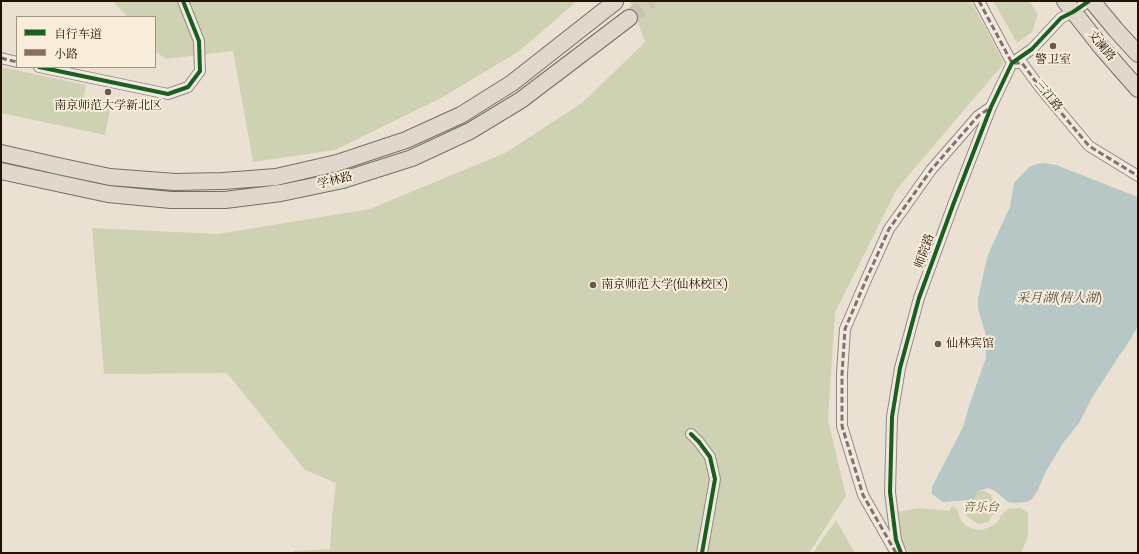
<!DOCTYPE html>
<meta charset="utf-8">
<style>
body{margin:0}
#map{position:relative;width:1139px;height:554px;overflow:hidden;background:#eae1d2;font-family:"IM FELL Great Primer","Noto Serif SC",serif}
canvas{display:block}
.frame{position:absolute;inset:0;border:2px solid #241200;pointer-events:none}
.legend{position:absolute;left:16px;top:16px;width:140px;height:52px;box-sizing:border-box;background:#f8eddb;border:1px solid #a39583;margin:0;padding:5px 7px;list-style:none;font-size:12px;color:#241200}
.legend li{display:flex;align-items:center;gap:8px;height:20px}
.legend b{width:20px;border:1px solid #a39583}
</style>
<div id="map">
<canvas width="1139" height="554"></canvas>
<div class="frame"></div>
<ul class="legend">
<li><b style="height:5px;background:#1b5e20"></b>自行车道</li>
<li><b style="height:5px;background:#8d6e63"></b>小路</li>
</ul>
</div>
<script>
const c = document.querySelector('canvas').getContext('2d');
c.lineJoin = 'round';
function fill(path, color) { c.fillStyle = color; c.fill(path, 'evenodd'); }
const poly = rows => new Path2D(rows.map(r => 'M' + r).join(''));
function trace(path, color, width, dash) { c.strokeStyle = color; c.lineWidth = width; c.lineCap = dash ? 'butt' : 'round'; c.setLineDash(dash || []); c.stroke(path); }
function label(font, color, halo, rows, align = 'center') {
  c.font = font + ' "IM FELL Great Primer","Noto Serif SC",serif'; c.lineWidth = 4; c.setLineDash([]); c.textBaseline = 'middle'; c.strokeStyle = halo; c.fillStyle = color; for (const [text, x, y, turn = 0] of rows) {
    c.save(); c.translate(x, y); c.rotate((+turn || 0) * Math.PI / 180); c.textAlign = isNaN(turn) ? turn : align; if (halo) c.strokeText(text, 0, 0); c.fillText(text, 0, 0); c.restore();
  }
}
const green = poly([
 [112,1,577,1,518,52,441,98,335,150,253,162,233,51,166,59,155,51,155,17,128,17],
 [630,1,971,1,1004,63,897,189,835,313,828,420,846,496,809,553,293,553,294,551,330,549,332,517,336,483,305,470,227,373,104,374,92,228,217,234,370,209,505,153,582,103,645,42],
 [993,1,1029,1,1038,14,1032,32,1017,43],
 [1,67,86,85,83,100,111,106,105,135,1,113],
 [978,491,985,491,991,495,997,509,988,522,979,524,974,522,967,516,964,507,966,505,967,500,969,497],
 [952,506,957,509,961,520,965,525,973,529,982,530,992,526,998,522,1001,515,1008,509,1021,508,1028,513,1028,536,1021,553,909,553,902,540,898,512,919,508,949,511],
 [836,520,855,553,813,553]
]);
const water = poly([
 [1043,163,1056,165,1138,197,1138,326,1125,348,1119,356,1093,396,1079,423,1063,443,1045,473,1038,490,1032,499,1027,502,1014,503,1008,502,995,491,988,488,978,491,973,500,943,502,932,494,932,487,963,427,971,400,986,358,985,332,978,308,978,299,986,262,990,250,1010,207,1014,183,1029,167,1037,164]
]);
const primaryTunnel = poly([
 [629,18,651,1]
]);
const minor = poly([
 [979,1,1012,63,1022,63,1042,90,1089,146,1138,176],
 [1,58,17,62],
 [39,67,168,94,188,87,200,71,199,41,183,1],
 [691,434,699,442,710,457,715,479,702,553],
 [896,553,863,495,842,426,842,374,845,329,866,280,889,229,931,170,978,116,991,107],
 [901,553,896,540,890,492,892,417,900,368,919,298,953,205,991,107,1012,63,1032,49,1061,18,1073,12,1089,1]
]);
const primary = poly([
 [1065,1,1102,48,1138,89],
 [1092,1,1116,30,1138,54],
 [1,153,58,166,110,177,175,182,223,181,276,177,337,163,406,140,461,115,512,83,615,2],
 [1,171,108,194,171,200,225,200,281,193,343,180,412,158,470,131,521,100,629,18]
]);
const quiet = poly([
 [979,1,1012,63,1022,63,1042,90,1089,146,1138,176],
 [1,58,17,62],
 [896,553,863,495,842,426,842,374,845,329,866,280,889,229,931,170,978,116,990,108]
]);
const cycleway = poly([
 [39,67,168,94,188,87,200,71,199,41,183,1],
 [691,434,699,442,710,457,715,479,702,553],
 [901,553,896,540,890,492,892,417,900,368,919,298,953,205,991,107,1012,63,1032,49,1061,18,1073,12,1089,1]
]);
const markers = [
 [1053,46,4,"#695a4a"],
 [108,92,4,"#695a4a"],
 [593,285,4,"#695a4a"],
 [938,344,4,"#695a4a"]
];
const streetNames = [
 ["文澜路",1101,46,50],
 ["三江路",1048,96,51],
 ["学林路",335,181,-14],
 ["师院路",925,251,-70]
];
const poiNames = [
 ["警卫室",1053,60],
 ["南京师范大学新北区",108,106],
 ["南京师范大学(仙林校区)",601,285,"left"],
 ["仙林宾馆",946,344,"left"]
];
const parkNames = [
 ["音乐台",981,508]
];
const waterNames = [
 ["采月湖(情人湖)",1059,299]
];
fill(green, '#ced2b3');
fill(water, '#b7c7c6');
trace(primaryTunnel, '#ccc2b2', 16, [16, 8]);
trace(minor, '#938b81', 12);
trace(primary, '#766f65', 18);
trace(minor, '#eeeae1', 10);
trace(primary, '#e1d8cc', 16);
trace(quiet, '#8d6e63', 3, [6, 3]);
trace(cycleway, '#1b5e20', 4);
for (const [x, y, r, color] of markers) { const dot = new Path2D(); dot.arc(x, y, r, 0, 2 * Math.PI); c.fillStyle = color; c.fill(dot); trace(dot, '#f8eddb', 1.5); }
label('12px', '#241200', '#f8eddb', streetNames);
label('12px', '#241200', '#f8eddb', poiNames);
label('italic 12px', '#585136', '#f8eddb', parkNames);
label('italic 13px', '#504e44', '#f8eddb', waterNames);
</script>
